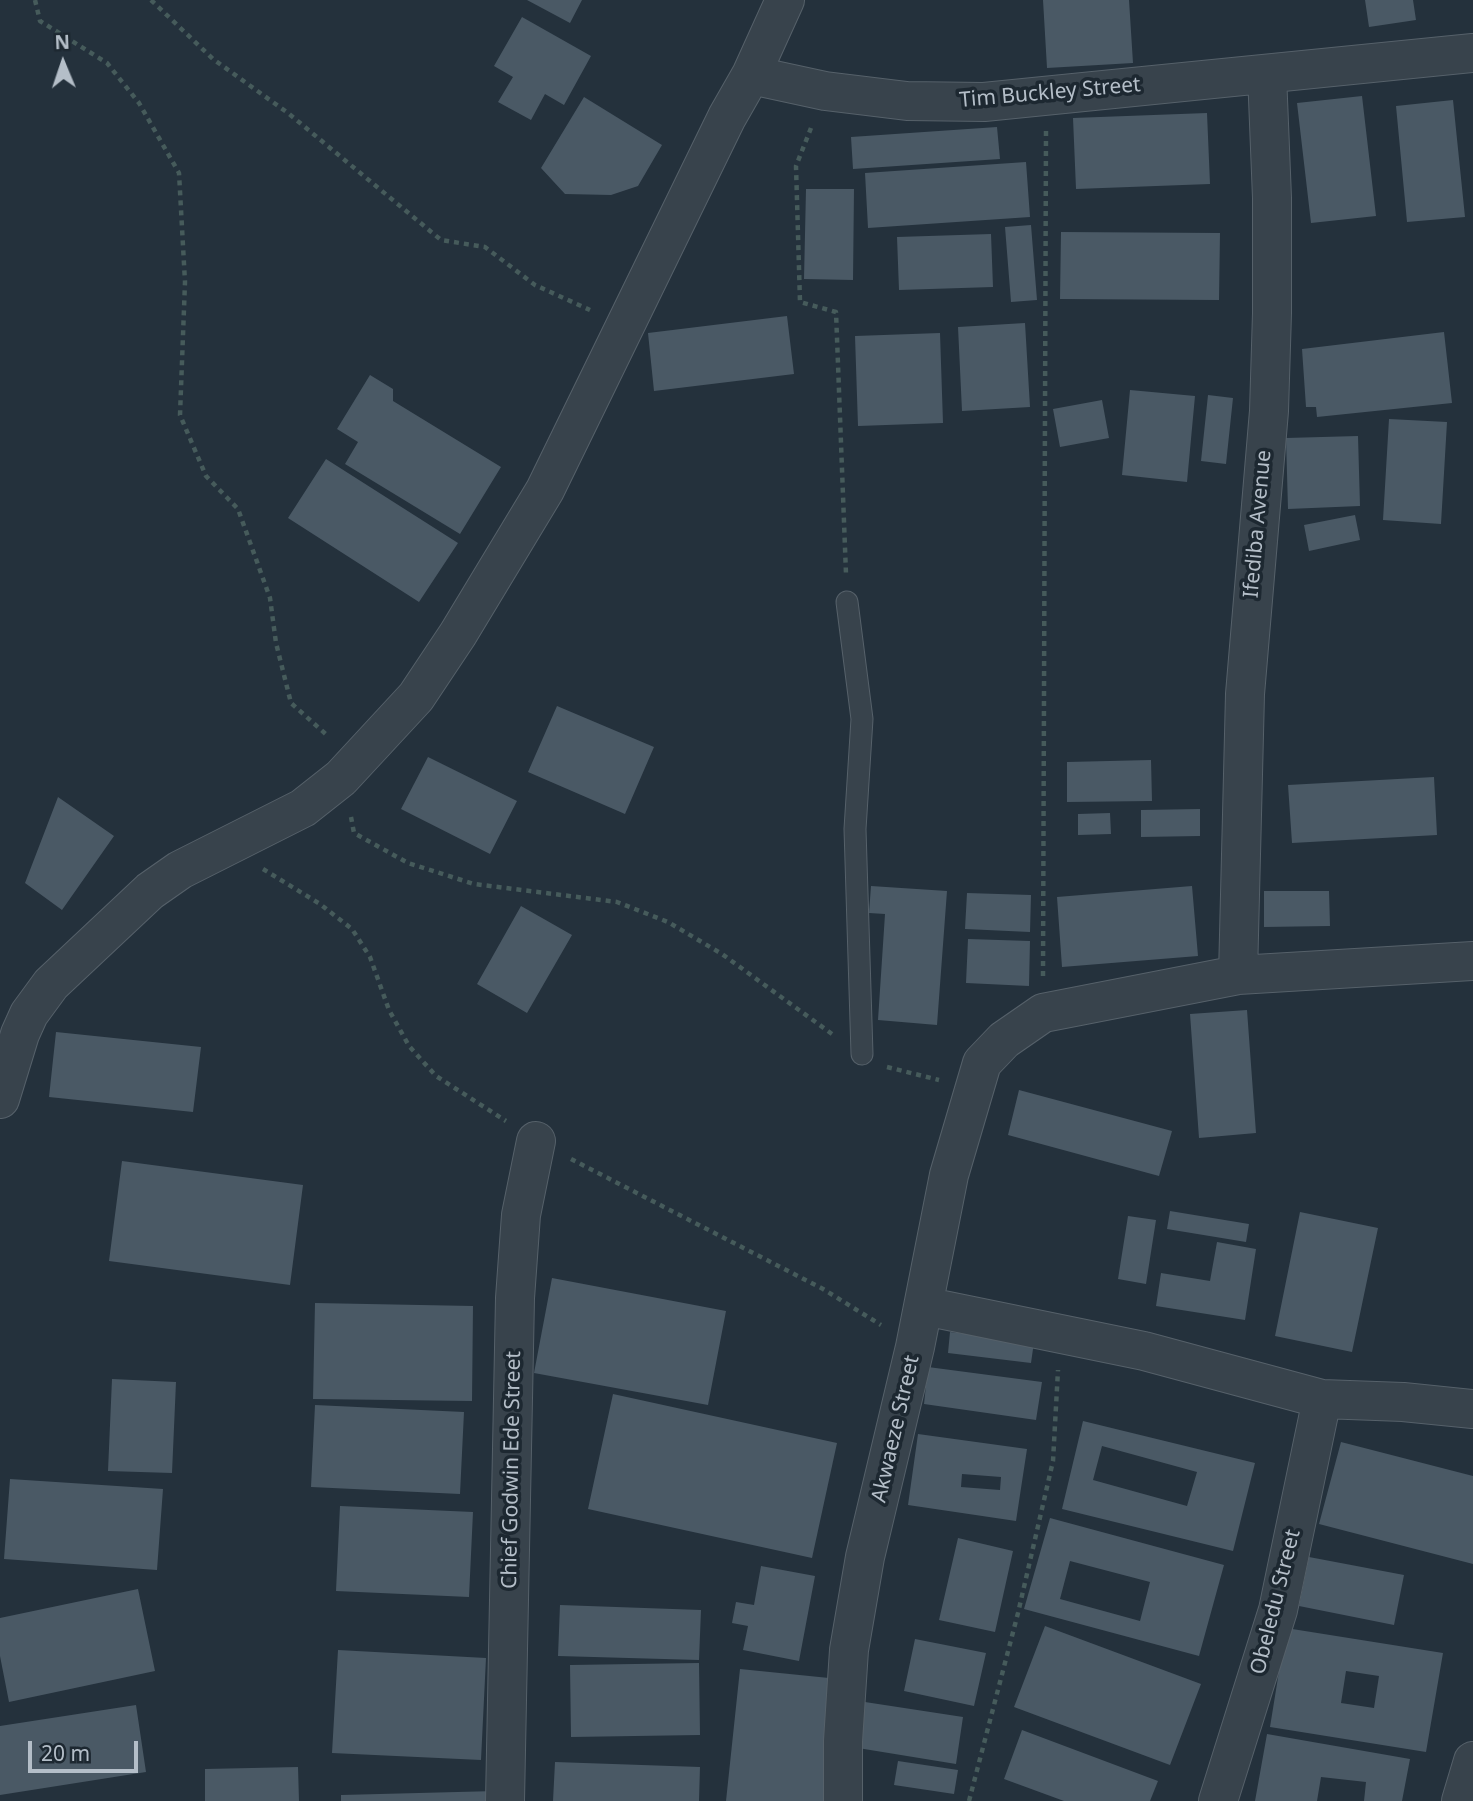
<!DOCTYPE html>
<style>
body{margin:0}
#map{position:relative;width:1473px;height:1801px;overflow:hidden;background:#24313c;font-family:"Noto Sans",sans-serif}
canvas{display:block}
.north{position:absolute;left:28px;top:28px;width:70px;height:70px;-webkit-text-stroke:5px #1d2831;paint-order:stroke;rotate:358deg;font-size:19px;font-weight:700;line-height:28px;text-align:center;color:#b4bec8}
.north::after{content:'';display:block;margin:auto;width:24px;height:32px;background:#b4bec8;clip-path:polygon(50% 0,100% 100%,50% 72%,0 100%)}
.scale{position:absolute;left:28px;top:1741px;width:110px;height:32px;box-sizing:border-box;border:4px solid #b4bec8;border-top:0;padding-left:9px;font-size:21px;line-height:24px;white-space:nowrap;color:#b4bec8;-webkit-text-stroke:5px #1d2831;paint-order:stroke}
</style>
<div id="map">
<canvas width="1473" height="1801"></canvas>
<div class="north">N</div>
<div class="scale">20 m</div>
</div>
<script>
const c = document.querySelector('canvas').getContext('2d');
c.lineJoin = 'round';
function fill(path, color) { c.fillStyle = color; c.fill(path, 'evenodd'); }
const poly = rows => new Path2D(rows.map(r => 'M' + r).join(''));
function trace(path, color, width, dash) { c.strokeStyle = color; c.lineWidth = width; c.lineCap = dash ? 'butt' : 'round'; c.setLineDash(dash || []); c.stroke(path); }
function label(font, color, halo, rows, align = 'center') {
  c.font = font + ' "Noto Sans",sans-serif'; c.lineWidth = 7; c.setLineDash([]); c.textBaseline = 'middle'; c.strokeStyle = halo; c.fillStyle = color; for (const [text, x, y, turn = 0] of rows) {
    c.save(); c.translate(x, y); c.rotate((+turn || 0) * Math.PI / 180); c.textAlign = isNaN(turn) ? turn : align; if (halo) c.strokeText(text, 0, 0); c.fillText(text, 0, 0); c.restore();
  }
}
const building = poly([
 [527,0,582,0,570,23],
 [1043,0,1129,0,1133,63,1047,68],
 [1365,0,1413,0,1416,20,1369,27],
 [522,17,591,56,564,105,545,94,531,120,498,102,513,77,494,66],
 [1362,96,1376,216,1311,223,1297,103],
 [584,97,662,145,638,186,611,195,565,194,541,168],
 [1453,100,1465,217,1407,222,1396,106],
 [1207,113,1210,184,1076,189,1073,118],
 [997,127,1000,159,853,169,851,137],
 [1026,162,1030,217,868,228,865,173],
 [806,189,854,189,853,280,804,279],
 [1031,225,1037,300,1011,302,1005,227],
 [1061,232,1220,233,1219,300,1060,299],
 [991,234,993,287,899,290,897,237],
 [787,316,794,374,654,391,648,333],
 [1025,323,1030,407,962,411,958,327],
 [1444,332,1452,403,1317,417,1316,407,1306,407,1302,349],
 [940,333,943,423,858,426,855,336],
 [370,375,393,389,393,401,501,467,460,534,345,464,358,442,337,429],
 [1130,390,1195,396,1187,482,1122,475],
 [1208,395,1233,398,1226,464,1201,461],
 [1102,400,1109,438,1060,447,1053,409],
 [1389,419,1447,422,1441,524,1383,520],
 [1358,436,1360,506,1288,509,1286,438],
 [326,459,458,543,419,602,288,518],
 [1355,515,1360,540,1309,551,1304,525],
 [557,706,654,747,625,814,528,772],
 [428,757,517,801,490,854,401,809],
 [1151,760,1152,801,1067,802,1067,762],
 [1434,777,1437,835,1292,843,1288,785],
 [58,797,114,836,62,910,25,883],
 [1200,809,1200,836,1141,837,1141,810],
 [1110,813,1111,834,1078,835,1078,814],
 [871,886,947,891,937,1025,878,1020,885,914,869,913],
 [1192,886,1198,956,1062,967,1057,897],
 [1264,891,1329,891,1330,926,1264,927],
 [967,893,1031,895,1030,932,965,929],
 [521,906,572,935,527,1013,477,984],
 [968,939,1030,941,1029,986,966,983],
 [1247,1010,1256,1133,1199,1138,1190,1014],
 [56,1032,201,1047,193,1112,49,1097],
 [1019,1090,1172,1131,1159,1176,1008,1135],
 [122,1161,303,1185,290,1285,109,1261],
 [1170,1211,1249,1224,1246,1242,1167,1229],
 [1300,1212,1378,1228,1352,1352,1275,1336],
 [1128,1216,1156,1220,1146,1284,1118,1279],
 [1217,1242,1256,1249,1245,1320,1156,1306,1161,1273,1210,1281],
 [552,1278,726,1311,708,1405,534,1373],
 [315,1303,473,1306,472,1401,313,1399],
 [950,1332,1034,1342,1031,1363,948,1353],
 [928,1367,1042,1382,1036,1420,924,1404],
 [112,1379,176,1382,172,1473,108,1471],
 [613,1394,837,1443,812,1558,588,1509],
 [315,1405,464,1412,460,1494,311,1487],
 [1083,1421,1255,1463,1233,1551,1062,1509],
 [1102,1446,1197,1472,1187,1506,1093,1480],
 [918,1434,1027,1449,1016,1521,908,1505],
 [962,1474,1001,1477,1000,1490,961,1487],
 [1341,1442,1473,1476,1473,1564,1319,1524],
 [10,1479,163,1489,157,1570,4,1559],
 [340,1506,473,1512,469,1597,336,1591],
 [1050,1518,1224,1565,1199,1656,1024,1609],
 [1070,1561,1150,1582,1140,1621,1060,1599],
 [958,1538,1013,1551,995,1632,939,1620],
 [1309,1557,1404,1575,1394,1625,1299,1606],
 [761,1566,815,1576,799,1661,743,1650,748,1626,732,1623,736,1602,754,1605],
 [138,1589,155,1671,9,1702,0,1656,0,1618],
 [560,1605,701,1610,699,1660,558,1656],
 [1045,1626,1201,1684,1170,1765,1014,1707],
 [1286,1628,1443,1653,1426,1752,1270,1727],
 [1346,1671,1379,1676,1374,1708,1341,1703],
 [915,1639,986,1653,974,1706,904,1691],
 [338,1650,486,1658,481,1760,332,1753],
 [699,1663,700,1735,571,1737,570,1665],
 [740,1669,839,1679,826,1801,726,1801],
 [865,1702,963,1717,956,1764,858,1748],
 [136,1705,146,1772,0,1795,0,1726],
 [1022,1730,1158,1781,1150,1801,1064,1801,1004,1779],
 [1267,1734,1410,1759,1402,1801,1364,1801,1366,1782,1321,1777,1317,1801,1255,1801],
 [898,1761,958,1770,954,1794,894,1785],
 [555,1762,700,1767,699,1801,553,1801],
 [298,1767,299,1801,205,1801,205,1769],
 [496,1791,496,1801,341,1801,341,1795]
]);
const path = poly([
 [35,0,40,21,107,63,139,103,179,173,185,282,180,415,206,476,238,509,270,598,276,643,291,703,329,737],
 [151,0,213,59,288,113,441,240,485,247,535,285,590,310],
 [811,128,796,166,800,302,836,312,846,574],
 [351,817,354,833,408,863,474,884,617,902,668,922,722,954,832,1034],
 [263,869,320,904,352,929,370,957,389,1010,409,1046,436,1076,506,1121],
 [1043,976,1046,131],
 [887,1067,939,1080],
 [571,1159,823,1289,881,1325],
 [969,1801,1018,1613,1053,1461,1058,1370]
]);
const service = poly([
 [847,602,862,719,855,829,862,1054]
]);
const minor = poly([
 [785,0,751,75,825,91,907,101,984,102,1473,53],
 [1238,975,1245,694,1269,411,1272,313,1272,198,1267,74],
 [0,1099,20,1034,29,1014,51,984,150,891,180,870,303,808,341,778,416,697,458,634,545,490,727,117,751,75],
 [924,1306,1144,1351,1322,1399,1403,1402,1473,1409],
 [505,1801,515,1298,521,1215,536,1141],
 [843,1801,843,1741,849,1650,865,1557,915,1347,949,1175,982,1063,1004,1040,1043,1013,1238,975,1473,961],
 [1218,1801,1278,1610,1322,1399],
 [1461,1801,1473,1761]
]);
const streetNames = [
 ["Tim Buckley Street",1050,93,-5],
 ["Ifediba Avenue",1258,524,-85],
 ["Akwaeze Street",896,1429,-77],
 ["Chief Godwin Ede Street",512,1470,-89],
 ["Obeledu Street",1276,1602,-76]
];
fill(building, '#4a5965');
trace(service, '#56616a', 23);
trace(minor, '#56616a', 40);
trace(path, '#465b5b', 4.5, [5, 5]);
trace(service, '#38434c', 21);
trace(minor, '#38434c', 38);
label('21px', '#b4bec8', '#1d2831', streetNames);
</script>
